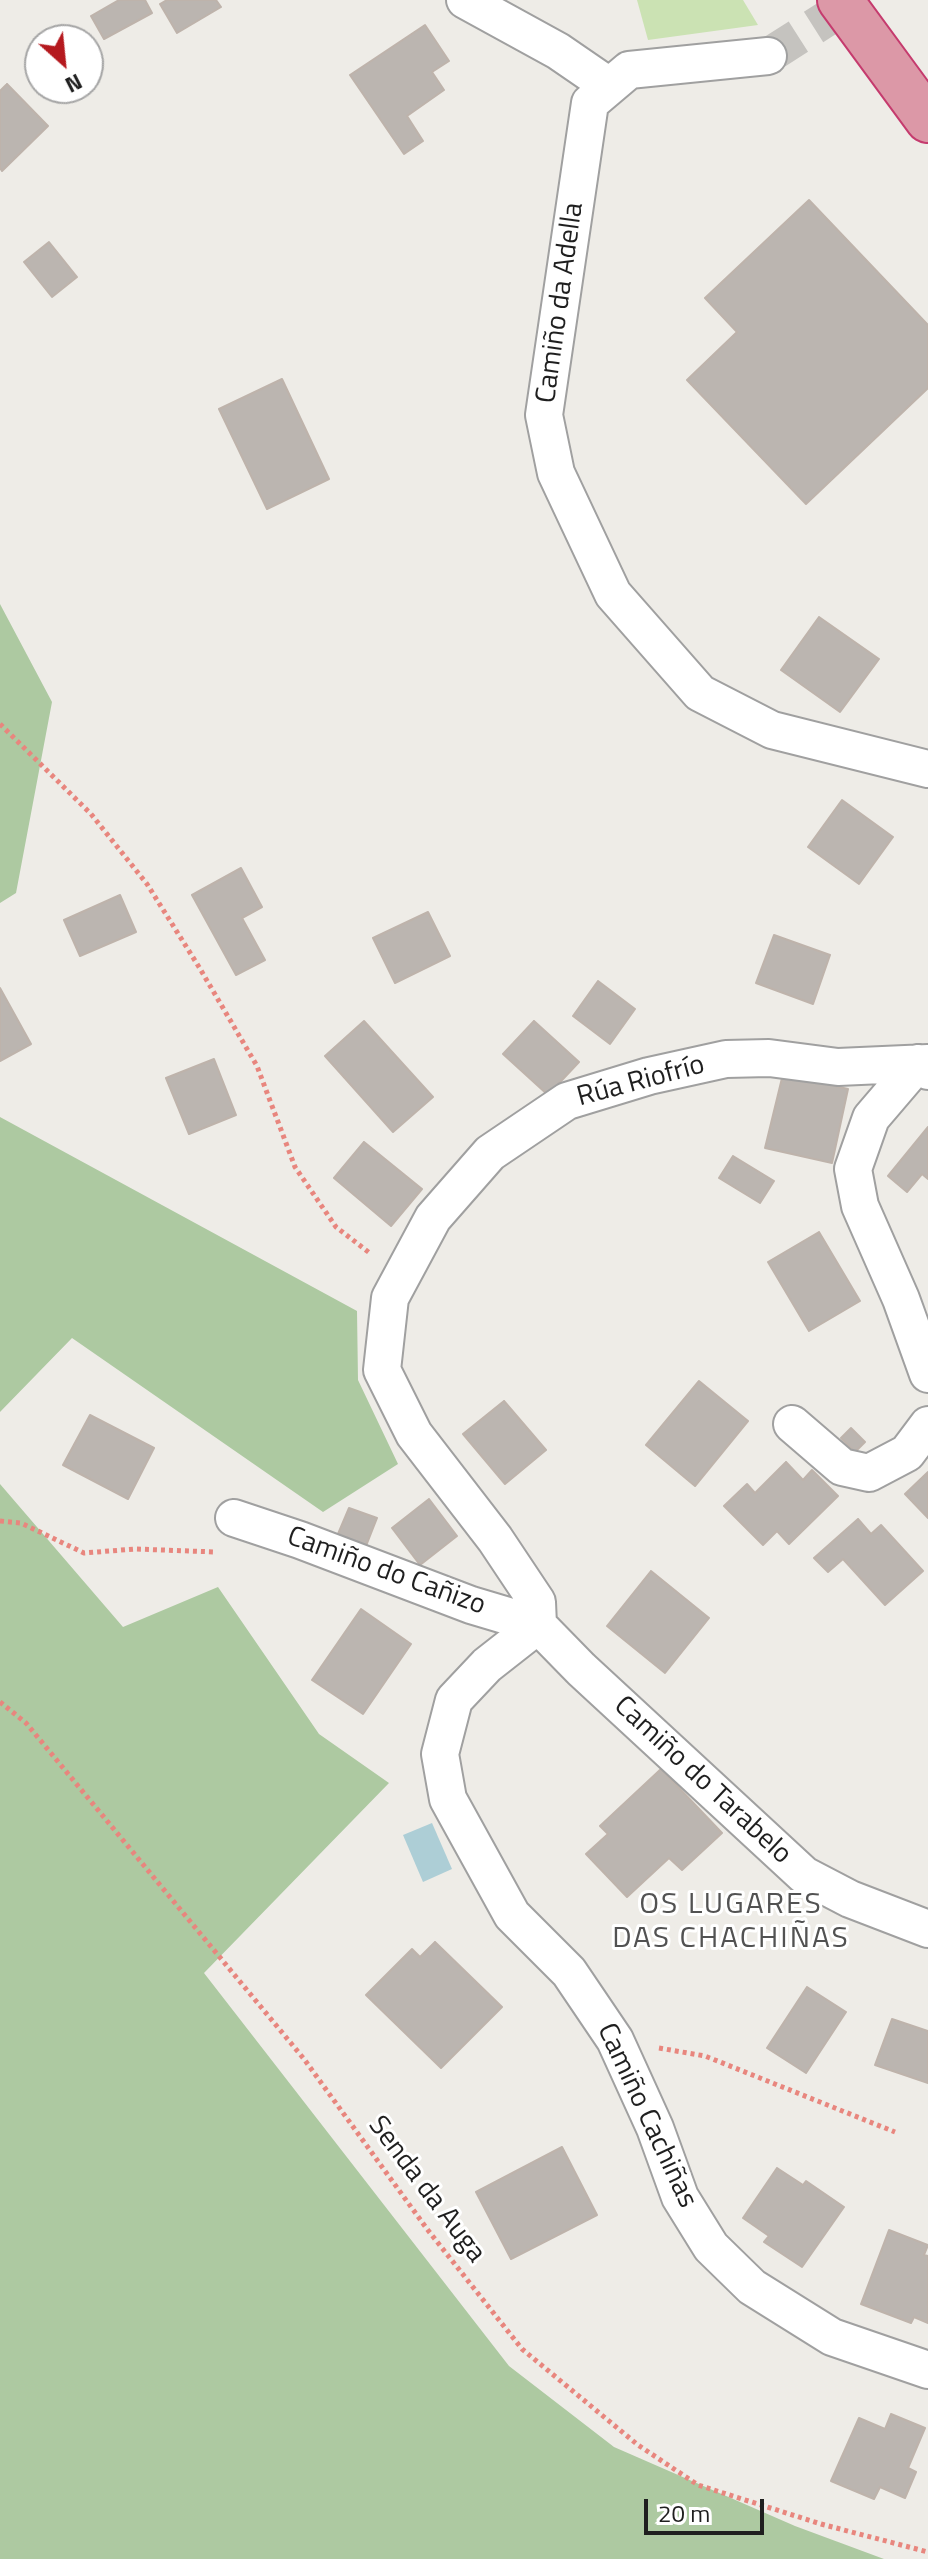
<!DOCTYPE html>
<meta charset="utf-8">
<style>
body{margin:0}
#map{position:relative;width:928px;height:2559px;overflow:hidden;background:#eeece7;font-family:"Titillium Web",sans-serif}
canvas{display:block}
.north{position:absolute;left:24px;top:24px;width:80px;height:80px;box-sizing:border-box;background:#fff;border:2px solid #a5a5a5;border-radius:50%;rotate:153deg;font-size:22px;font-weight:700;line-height:32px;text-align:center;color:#1f1f1f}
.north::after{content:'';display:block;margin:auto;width:28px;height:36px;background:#b5191e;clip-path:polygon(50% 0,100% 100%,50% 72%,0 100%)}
.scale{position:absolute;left:644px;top:2499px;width:120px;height:36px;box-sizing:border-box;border:4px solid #1f1f1f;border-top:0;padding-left:10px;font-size:24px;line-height:28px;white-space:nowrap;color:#1f1f1f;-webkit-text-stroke:6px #fff;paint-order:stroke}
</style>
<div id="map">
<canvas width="928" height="2559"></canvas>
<div class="north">N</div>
<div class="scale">20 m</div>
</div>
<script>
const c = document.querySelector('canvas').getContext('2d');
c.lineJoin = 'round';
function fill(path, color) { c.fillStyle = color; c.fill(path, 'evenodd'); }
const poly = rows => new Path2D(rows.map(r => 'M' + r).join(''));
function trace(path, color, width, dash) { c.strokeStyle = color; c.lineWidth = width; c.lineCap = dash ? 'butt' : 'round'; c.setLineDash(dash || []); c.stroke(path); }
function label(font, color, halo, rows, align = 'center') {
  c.font = font + ' "Titillium Web",sans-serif'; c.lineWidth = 6; c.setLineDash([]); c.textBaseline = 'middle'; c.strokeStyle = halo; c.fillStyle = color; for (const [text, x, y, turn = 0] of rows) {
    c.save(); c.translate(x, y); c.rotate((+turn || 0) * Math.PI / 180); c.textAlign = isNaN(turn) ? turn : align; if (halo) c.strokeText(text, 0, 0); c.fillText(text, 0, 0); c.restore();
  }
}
const grass = poly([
 [637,0,743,0,758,25,648,40]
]);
const forest = poly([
 [0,604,52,702,16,893,0,903],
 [0,1117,357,1311,358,1380,398,1464,323,1512,72,1338,0,1412],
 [0,1484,123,1627,218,1587,319,1734,389,1783,204,1973,509,2366,614,2447,795,2526,884,2559,0,2559]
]);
const water = poly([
 [432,1823,452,1869,423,1882,403,1835]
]);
const building = poly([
 [119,0,145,0,152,13,104,39,91,16,119,0],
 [167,0,216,0,221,7,177,33,160,4,167,0],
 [425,25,449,61,432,72,444,90,407,116,423,141,404,154,350,75,425,25],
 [7,84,48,126,2,171,0,168,0,91,7,84],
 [809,200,928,325,928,388,806,504,687,380,737,332,705,298,809,200],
 [49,242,77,277,52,297,24,262,49,242],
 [282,379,329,479,267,509,219,409,282,379],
 [819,617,879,659,840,712,781,670,819,617],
 [842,800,893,837,859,884,808,847,842,800],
 [241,868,262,907,242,918,265,960,236,975,192,895,241,868],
 [120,895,136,932,80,956,64,920,120,895],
 [428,912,450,956,395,983,373,938,428,912],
 [774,935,830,955,813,1004,756,983,774,935],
 [598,981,635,1009,610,1044,573,1016,598,981],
 [0,988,31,1044,0,1061,0,988],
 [364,1021,433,1097,393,1132,325,1056,364,1021],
 [534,1021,579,1062,548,1095,503,1054,534,1021],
 [214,1059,236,1115,189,1134,166,1078,214,1059],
 [783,1074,848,1089,832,1163,765,1148,783,1074],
 [928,1127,928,1179,922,1174,907,1192,888,1176,928,1127],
 [364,1142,422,1189,391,1226,334,1178,364,1142],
 [733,1156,774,1181,760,1203,719,1178,733,1156],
 [819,1232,860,1301,809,1331,768,1262,819,1232],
 [699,1381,748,1421,695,1486,646,1445,699,1381],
 [504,1401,546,1450,505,1484,463,1434,504,1401],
 [90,1415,154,1448,128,1499,63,1465,90,1415],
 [851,1428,865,1442,855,1452,841,1438,851,1428],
 [786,1462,803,1480,812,1470,838,1496,789,1544,777,1531,763,1545,724,1506,747,1484,755,1493,786,1462],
 [928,1472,928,1518,905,1494,928,1472],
 [429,1499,457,1536,420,1565,392,1528,429,1499],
 [349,1508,377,1518,366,1546,338,1534,349,1508],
 [858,1519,871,1534,881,1525,923,1571,885,1605,843,1559,828,1572,814,1558,858,1519],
 [651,1571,709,1618,665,1673,607,1626,651,1571],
 [361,1609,411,1644,363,1714,312,1680,361,1609],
 [661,1769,722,1833,682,1870,669,1858,627,1897,586,1854,608,1834,600,1826,661,1769],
 [435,1942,502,2007,441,2068,366,1995,412,1949,420,1957,435,1942],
 [807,1987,846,2012,806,2073,767,2048,807,1987],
 [892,2019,928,2031,928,2083,875,2065,892,2019],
 [562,2147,597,2215,511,2259,476,2192,562,2147],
 [777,2168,803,2185,806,2181,844,2207,802,2267,764,2242,769,2236,743,2218,777,2168],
 [889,2230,928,2245,924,2255,928,2256,928,2323,914,2317,911,2323,861,2304,889,2230],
 [891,2414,925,2428,908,2468,916,2472,905,2498,880,2487,874,2499,831,2481,859,2418,885,2429,891,2414]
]);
const streetTunnel = poly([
 [768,56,856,0]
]);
const path = poly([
 [0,724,91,814,147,884,199,967,257,1066,295,1167,336,1227,371,1254],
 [0,1521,21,1523,84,1553,135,1549,216,1552],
 [0,1702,26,1723,304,2059,427,2229,522,2349,638,2445,698,2485,821,2524,928,2552],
 [659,2048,705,2056,895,2132]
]);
const street = poly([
 [465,0,558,51,609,86],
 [768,56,629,70,590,103,544,415,556,473,613,594,700,693,772,730,928,769],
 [928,1071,918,1063,871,1118,853,1169,860,1206,901,1299,928,1374],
 [792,1424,842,1467,869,1473,907,1453,928,1425],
 [234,1518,300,1540,471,1605,538,1625,581,1669,804,1875,850,1899,928,1929],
 [538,1625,537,1602,495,1539,414,1434,382,1370,390,1298,433,1218,490,1153,567,1101,649,1076,726,1059,769,1058,838,1067,928,1063],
 [538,1625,487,1665,454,1700,440,1754,448,1799,512,1915,569,1972,615,2040,655,2128,680,2197,711,2247,752,2287,832,2337,928,2370]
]);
const highway = poly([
 [840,0,928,120]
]);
const streetNames = [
 ["Camiño da Adella",561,303,-82],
 ["Rúa Riofrío",641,1082,-15],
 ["Camiño do Cañizo",386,1572,20],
 ["Camiño do Tarabelo",702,1781,43],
 ["Camiño Cachiñas",646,2116,65],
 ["Senda da Auga",426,2190,53]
];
const neighbourhoodNames = [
 ["OS LUGARES",731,1906],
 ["DAS CHACHIÑAS",731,1940]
];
fill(grass, '#cbe2b3');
fill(forest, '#adc9a1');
fill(water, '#adced6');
fill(building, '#bbb5b0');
trace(building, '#beb3ab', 2);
trace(streetTunnel, '#c5c3bf', 36, [36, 18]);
trace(street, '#a0a0a0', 40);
trace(highway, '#c53b6e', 48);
trace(path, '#e8867e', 5, [4, 4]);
trace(street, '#fff', 36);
trace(highway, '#dc98a7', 44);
label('28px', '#1f1f1f', '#fff', streetNames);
c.letterSpacing = '2px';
label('30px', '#525252', '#fff', neighbourhoodNames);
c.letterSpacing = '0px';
</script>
